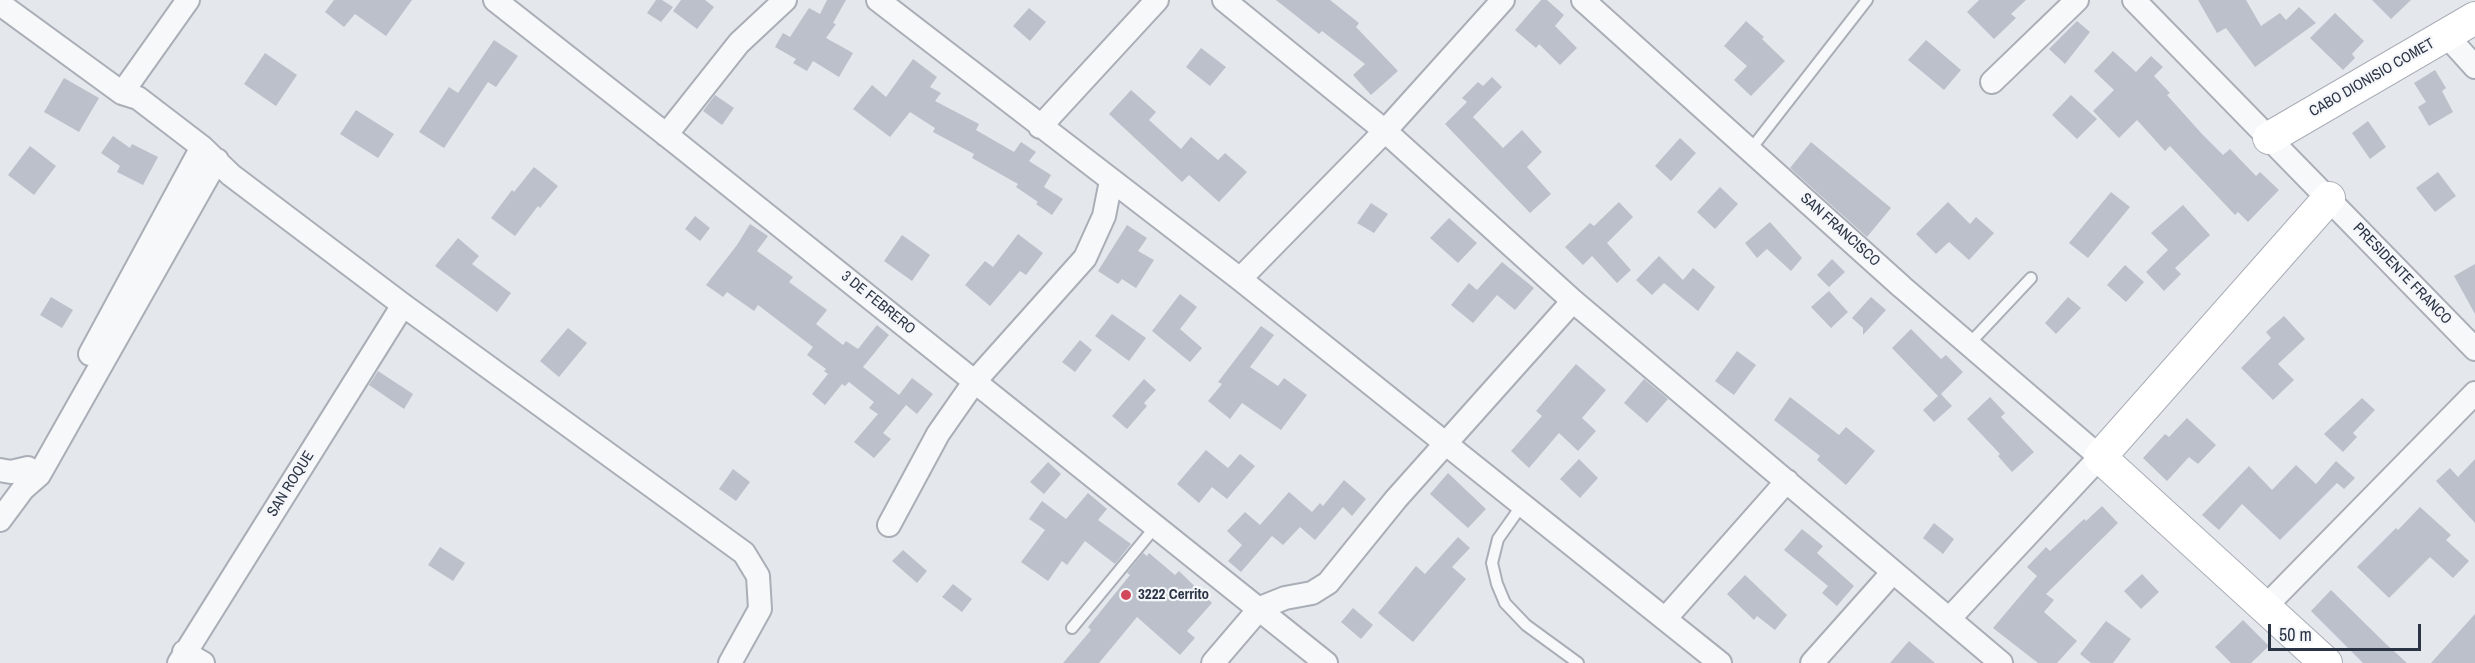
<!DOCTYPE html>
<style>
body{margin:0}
#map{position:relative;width:2475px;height:663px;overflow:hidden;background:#e4e7ec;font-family:"Archivo Narrow",sans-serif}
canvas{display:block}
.scale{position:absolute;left:2268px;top:624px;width:153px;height:27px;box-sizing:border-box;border:3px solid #2b3445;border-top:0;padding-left:8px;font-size:18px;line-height:21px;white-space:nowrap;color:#2b3445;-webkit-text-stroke:4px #f4f6f9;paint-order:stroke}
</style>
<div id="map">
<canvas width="2475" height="663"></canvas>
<div class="scale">50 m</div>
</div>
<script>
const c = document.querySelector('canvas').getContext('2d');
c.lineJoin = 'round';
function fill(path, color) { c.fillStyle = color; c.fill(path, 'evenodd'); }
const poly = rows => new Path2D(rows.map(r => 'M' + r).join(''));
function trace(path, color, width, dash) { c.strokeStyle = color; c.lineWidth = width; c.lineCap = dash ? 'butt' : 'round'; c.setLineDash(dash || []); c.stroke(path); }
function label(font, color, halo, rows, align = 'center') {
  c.font = font + ' "Archivo Narrow",sans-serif'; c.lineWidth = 4.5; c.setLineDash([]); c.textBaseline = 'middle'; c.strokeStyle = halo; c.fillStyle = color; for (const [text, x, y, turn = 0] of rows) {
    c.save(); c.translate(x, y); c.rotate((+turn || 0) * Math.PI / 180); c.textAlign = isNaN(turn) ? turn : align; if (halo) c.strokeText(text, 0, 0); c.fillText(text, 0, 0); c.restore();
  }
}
const building = poly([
 [334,0,412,0,386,36,355,14,344,27,325,12],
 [656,0,662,0,673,7,661,22,647,13],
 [681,0,705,0,714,7,697,29,673,11],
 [827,0,846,0,833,23,836,24,826,38,853,53,839,77,813,61,807,71,793,63,796,59,775,47,783,33,790,37,809,8,820,14],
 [1276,0,1330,0,1359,23,1356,27,1398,71,1371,95,1353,75,1365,64,1322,31,1319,34],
 [1541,0,1547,0,1564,15,1555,26,1577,48,1560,65,1539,44,1536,48,1515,30],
 [1979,0,2026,0,2011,14,2016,18,1994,39,1967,12],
 [2198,0,2246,0,2261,26,2280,13,2286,20,2299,7,2316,23,2255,67,2226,28,2217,33],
 [2372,0,2411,0,2391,19],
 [1029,8,1046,22,1030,41,1013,26],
 [2335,13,2364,41,2352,54,2355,58,2343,70,2310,38],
 [1746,21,1764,37,1762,39,1785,61,1751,96,1734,80,1747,66,1724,46],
 [2077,21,2090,32,2065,64,2049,49],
 [494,40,518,56,496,87,488,82,444,148,419,132,449,87,458,93],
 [1926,40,1961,70,1944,90,1908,60],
 [1201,48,1226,67,1210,86,1186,67],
 [2113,51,2136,72,2151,56,2163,67,2154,76,2170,93,2167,95,2202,134,2223,155,2230,149,2256,176,2260,172,2279,190,2248,222,2238,212,2235,215,2170,146,2165,151,2137,120,2119,138,2093,111,2114,90,2094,71],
 [265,53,297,75,276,106,244,84],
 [913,59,937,77,930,87,941,93,935,101,979,124,976,130,1014,152,1021,142,1036,152,1029,161,1051,175,1044,187,1063,199,1052,215,1036,204,1038,202,1016,187,1018,184,972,158,974,154,933,132,935,128,910,112,890,137,853,109,872,85,886,97],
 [2435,70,2446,88,2442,91,2453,112,2429,126,2418,107,2426,102,2414,83],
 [1492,77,1502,87,1473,117,1503,148,1522,130,1542,152,1527,167,1551,194,1530,213,1445,124,1467,102,1462,98,1478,82,1483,86],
 [64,78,99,98,79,132,44,112],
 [1131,90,1156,112,1149,120,1181,149,1191,137,1218,160,1225,153,1247,172,1219,202,1189,175,1182,182,1109,114],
 [715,95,734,108,722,125,703,111],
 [2071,95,2097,119,2077,139,2052,115],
 [356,110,394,134,378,158,340,134],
 [2368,121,2386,147,2370,159,2352,133],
 [113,136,130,148,132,144,158,157,143,185,117,172,120,166,101,153],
 [1680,138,1696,153,1671,181,1655,166],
 [1811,142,1891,208,1867,237,1790,168],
 [30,146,56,166,34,195,8,175],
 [534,167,558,186,540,208,538,206,515,236,491,218,512,190,514,192],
 [2438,172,2456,196,2435,212,2416,188],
 [1720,187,1738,204,1715,229,1697,212],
 [2111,192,2130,207,2088,258,2069,243],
 [1619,202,1633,217,1607,243,1631,270,1617,283,1592,256,1583,265,1565,247,1590,223,1594,226],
 [1948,202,1970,224,1976,217,1994,233,1969,260,1949,242,1936,254,1916,234],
 [1371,203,1388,214,1374,233,1357,223],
 [2183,205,2210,235,2175,268,2181,274,2164,291,2146,272,2168,250,2151,233],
 [695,216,710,228,700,241,685,229],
 [1449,218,1477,243,1458,263,1430,238],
 [1770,222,1802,258,1791,271,1767,249,1757,258,1745,243],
 [750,224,768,236,757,251,793,277,789,282,827,310,816,324,843,345,846,341,858,349,877,325,889,335,863,367,899,395,912,378,933,394,917,414,906,405,883,433,891,439,874,458,854,442,878,414,869,408,874,402,849,382,845,386,842,384,825,405,812,394,828,374,824,371,826,369,807,355,813,347,758,305,754,311,727,292,723,297,706,285,737,245],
 [1127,225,1147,238,1138,251,1154,260,1136,288,1122,279,1118,284,1098,271],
 [1018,234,1043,253,1026,275,1020,271,990,306,965,285,985,261,993,267],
 [902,235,930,255,912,281,884,261],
 [458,238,479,256,472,264,511,293,497,312,435,266],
 [1659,256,1683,280,1693,268,1715,287,1698,311,1664,283,1652,295,1636,280],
 [1832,259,1845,272,1829,287,1817,275],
 [1502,262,1534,288,1515,310,1497,295,1473,323,1451,305,1469,283,1477,290],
 [2475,264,2475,314,2454,276],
 [2125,265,2144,282,2126,302,2107,285],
 [1829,291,1848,312,1831,328,1811,307],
 [1180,294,1197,307,1180,329,1202,348,1190,362,1152,331],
 [51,297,73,310,62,328,40,315],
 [1871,297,1886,310,1863,335,1863,328,1852,318],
 [2068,297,2081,308,2056,334,2045,323],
 [1112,314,1146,338,1129,361,1095,336],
 [2284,316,2305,339,2278,364,2294,380,2273,400,2241,368,2271,338,2266,332],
 [1261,326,1274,335,1250,367,1278,386,1284,378,1307,395,1281,430,1242,403,1230,419,1208,401,1222,384,1218,382],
 [568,328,587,343,559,377,540,361],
 [1911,329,1941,359,1946,355,1963,372,1941,394,1952,406,1934,422,1923,410,1938,396,1892,348],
 [1080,340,1092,350,1075,372,1062,362],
 [1737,351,1756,365,1734,395,1715,381],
 [1576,364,1606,390,1582,418,1596,431,1578,451,1559,433,1529,468,1511,451,1542,416,1536,411],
 [378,371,413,394,404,409,369,385],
 [1144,379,1156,390,1144,403,1147,406,1127,429,1112,416],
 [1644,379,1668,399,1647,423,1624,403],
 [1790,397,1839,435,1846,427,1875,451,1846,485,1817,460,1820,456,1774,420],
 [1990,397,2005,413,2001,417,2034,452,2012,472,1998,456,2000,454,1967,419],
 [2362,398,2375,410,2353,433,2357,437,2343,452,2324,434],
 [2187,418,2216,445,2198,464,2189,457,2167,481,2143,458,2165,434,2169,437],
 [1206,450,1228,468,1240,454,1255,466,1227,499,1212,487,1199,503,1177,484],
 [1579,459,1598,478,1580,498,1560,479],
 [2475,459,2475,523,2436,481,2450,468,2458,477],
 [2336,461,2355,478,2344,489,2337,483,2280,540,2242,504,2219,530,2202,515,2249,466,2272,490,2296,465,2316,484],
 [1048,462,1061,474,1044,494,1030,482],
 [733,469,750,482,736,501,719,489],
 [1448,473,1486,509,1468,528,1430,494],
 [1344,480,1366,499,1352,516,1343,507,1315,540,1300,527,1283,545,1272,536,1241,572,1228,561,1242,545,1227,531,1245,512,1260,525,1289,492,1312,512,1320,503,1323,506],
 [1088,493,1107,509,1098,520,1131,544,1115,564,1085,541,1067,565,1062,561,1048,581,1021,562,1045,530,1029,519,1042,501,1066,519],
 [2102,506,2118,523,2046,594,2054,600,2044,612,2077,641,2057,663,2038,663,1993,628,2037,576,2027,567,2046,547,2050,551,2084,519,2086,521],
 [2420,507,2451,535,2446,540,2469,561,2453,578,2430,557,2389,598,2357,567,2396,528,2398,530],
 [1934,523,1954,539,1943,554,1923,538],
 [1802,529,1823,546,1817,553,1854,586,1837,606,1822,593,1828,586,1784,550],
 [1458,537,1470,548,1452,567,1466,579,1413,642,1378,613,1416,566,1425,574],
 [440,547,465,563,453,581,428,565],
 [903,550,927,571,917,583,892,561],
 [1143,553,1147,556,1149,553,1175,575,1179,571,1212,603,1187,631,1195,638,1180,655,1137,617,1099,663,1063,663,1091,630,1088,627,1130,575,1127,573],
 [2142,574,2159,592,2141,609,2124,591],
 [1745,575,1787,615,1775,630,1757,616,1754,620,1727,594],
 [953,584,972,599,962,612,942,597],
 [2331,590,2386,644,2407,663,2363,663,2311,611],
 [1353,608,1373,625,1361,639,1341,622],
 [2475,614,2475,663,2431,663],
 [2243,620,2269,646,2251,663,2231,663,2215,647],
 [2106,621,2131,639,2113,663,2091,663,2080,654],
 [1909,641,1935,663,1890,663]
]);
const lane = poly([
 [1751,149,1867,0],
 [1969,344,2031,278],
 [1522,505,1498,539,1492,563,1497,584,1505,603,1526,625,1578,663],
 [1072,628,1156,526]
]);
const street = poly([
 [495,0,678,144,1326,663],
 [878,0,1240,279,1720,663],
 [1224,0,1385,131,1573,301,2001,663],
 [1583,0,1902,287,2100,457,1949,619],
 [2134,0,2475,349],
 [0,4,122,93,138,98,202,147,231,175,403,305,744,553,758,576,760,609,730,663],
 [2446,35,2475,67],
 [1992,82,2077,0],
 [122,93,188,0],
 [1040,127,1157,0],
 [666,135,739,43,785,0],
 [1240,279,1385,131,1503,0],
 [90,354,202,147],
 [0,470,11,472,28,468],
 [0,520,23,489,39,475,217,160],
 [889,525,938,434,975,381,1085,258,1104,216,1111,181],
 [2266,606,2475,393],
 [1665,619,1787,481],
 [184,652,203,663],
 [179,663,403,305],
 [1213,663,1260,608,1285,598,1312,593,1328,583,1396,499,1573,301],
 [1812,663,1893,572]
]);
const secondary = poly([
 [2269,138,2475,18],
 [2326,663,2100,457,2329,198]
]);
const markers = [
 [1126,595,6,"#d1495b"]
];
const streetNames = [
 ["CABO DIONISIO COMET",2372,78,-30],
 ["SAN FRANCISCO",1840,230,42],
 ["PRESIDENTE FRANCO",2402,274,46],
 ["3 DE FEBRERO",878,303,39],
 ["SAN ROQUE",291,484,-58]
];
const poiNames = [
 ["3222 Cerrito",1138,595]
];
fill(building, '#bbc0ca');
trace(lane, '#a9aeb7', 14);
trace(street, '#a9aeb7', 26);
trace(secondary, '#a9aeb7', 34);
trace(lane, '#f7f8fa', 10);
trace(street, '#f7f8fa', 22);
trace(secondary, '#fff', 32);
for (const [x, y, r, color] of markers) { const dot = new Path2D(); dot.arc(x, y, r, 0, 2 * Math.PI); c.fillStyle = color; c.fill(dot); trace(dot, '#f4f6f9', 2); }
label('15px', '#2b3445', '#f4f6f9', streetNames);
label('bold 15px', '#2b3445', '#f4f6f9', poiNames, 'left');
</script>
